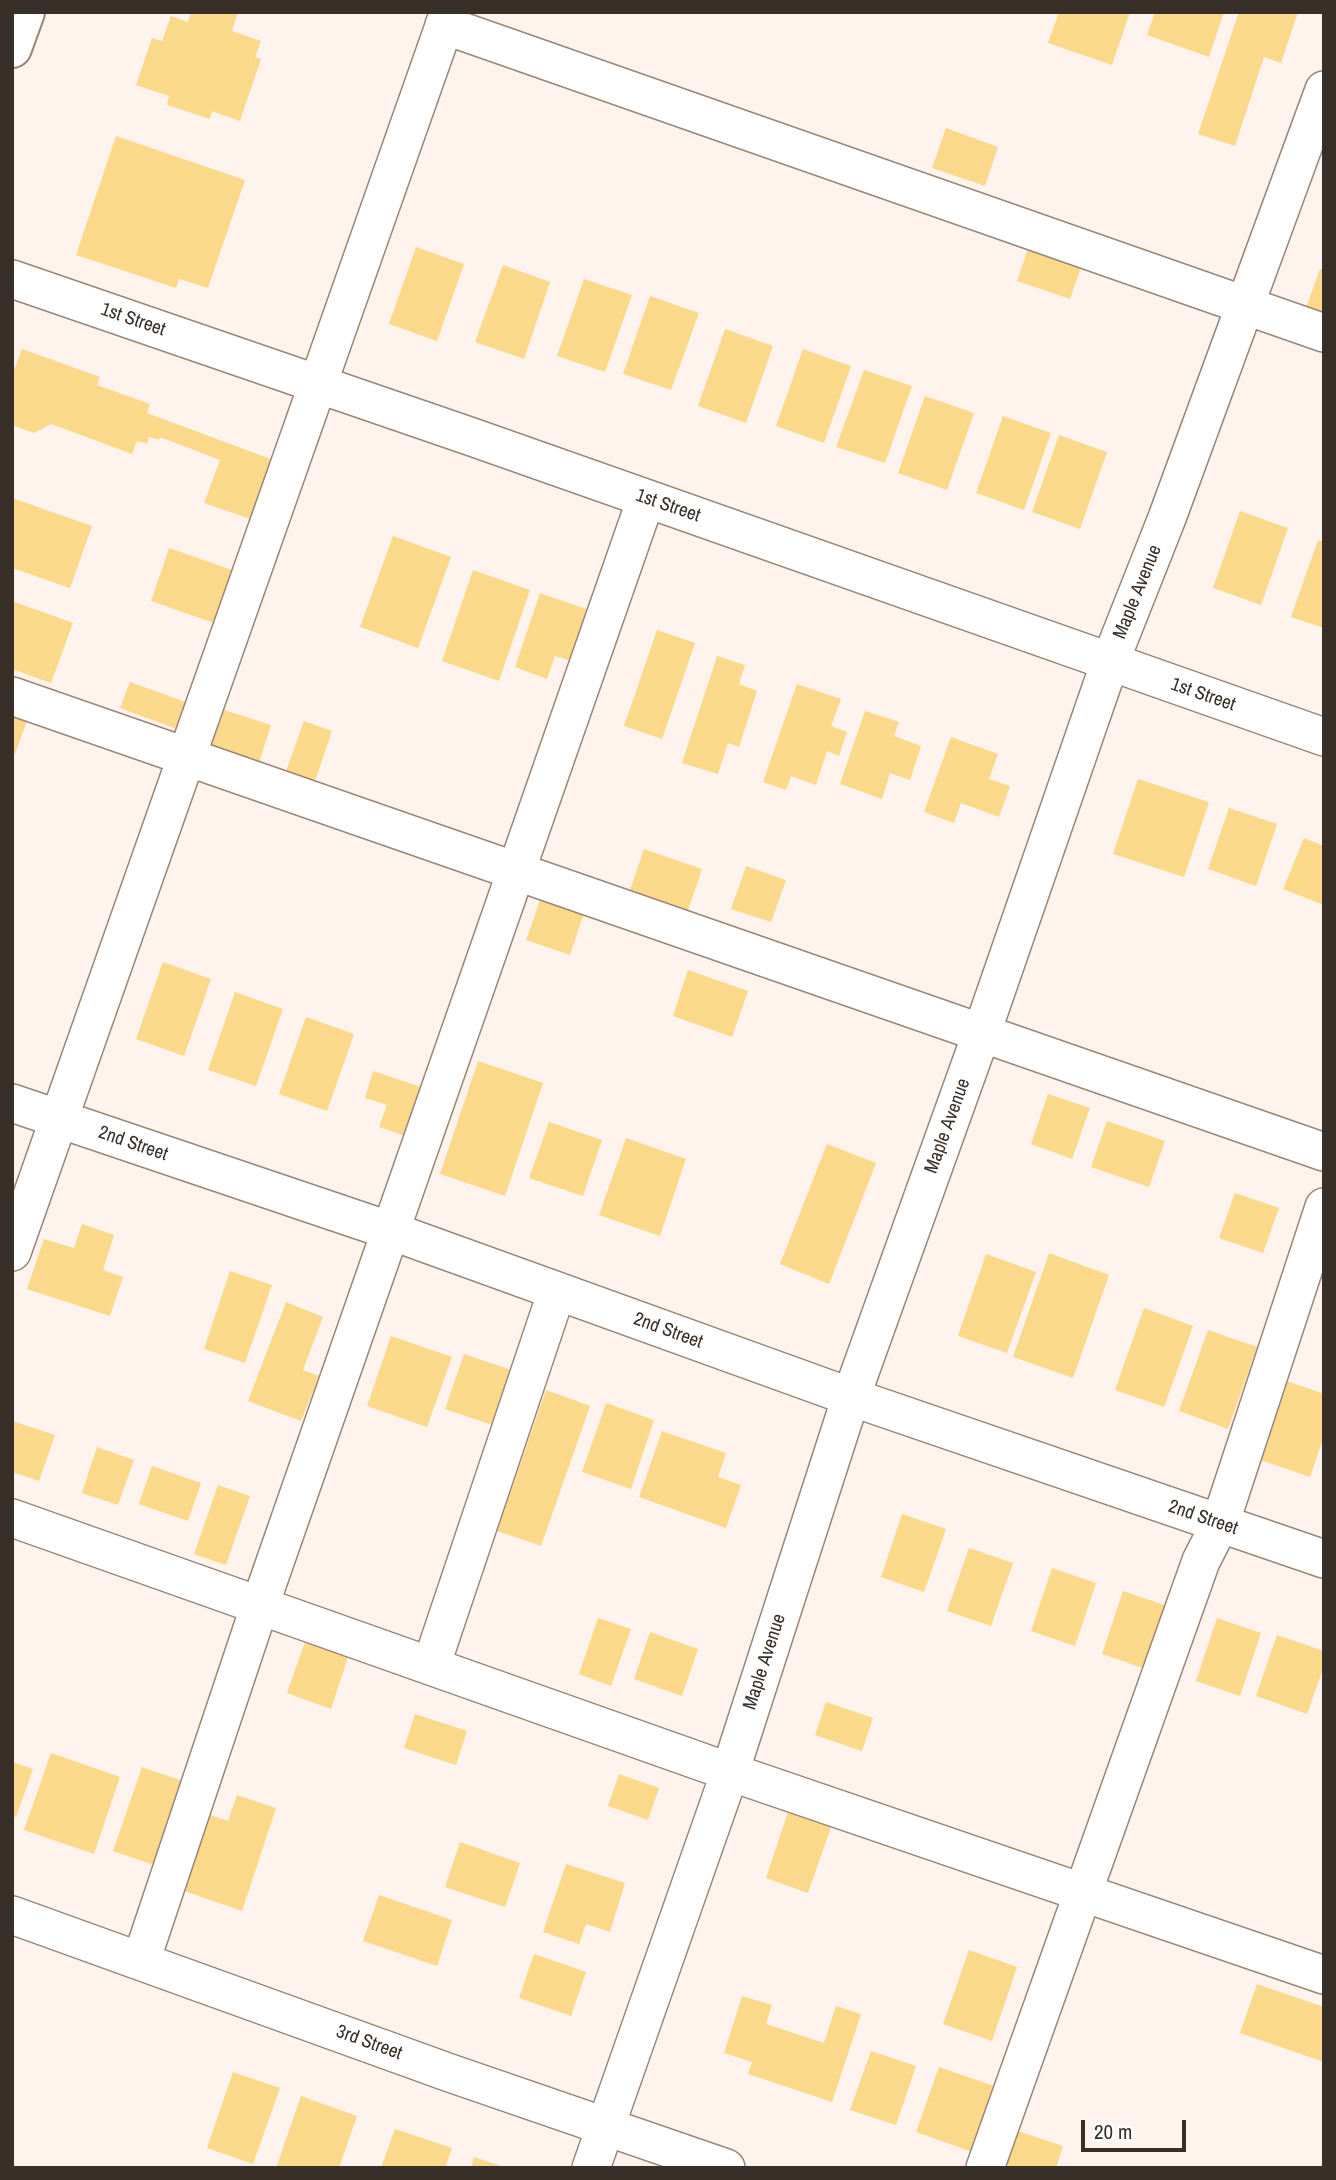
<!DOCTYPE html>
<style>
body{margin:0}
#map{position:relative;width:1336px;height:2180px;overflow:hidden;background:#fef4ed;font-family:"Archivo Narrow",sans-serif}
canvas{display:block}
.frame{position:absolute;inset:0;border:14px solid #382f28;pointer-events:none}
.scale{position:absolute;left:1081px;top:2120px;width:105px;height:32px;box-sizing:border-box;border:4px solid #382f28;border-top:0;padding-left:9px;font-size:21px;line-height:24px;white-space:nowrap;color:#382f28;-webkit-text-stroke:5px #fff;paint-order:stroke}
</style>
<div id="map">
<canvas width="1336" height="2180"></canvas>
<div class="frame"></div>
<div class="scale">20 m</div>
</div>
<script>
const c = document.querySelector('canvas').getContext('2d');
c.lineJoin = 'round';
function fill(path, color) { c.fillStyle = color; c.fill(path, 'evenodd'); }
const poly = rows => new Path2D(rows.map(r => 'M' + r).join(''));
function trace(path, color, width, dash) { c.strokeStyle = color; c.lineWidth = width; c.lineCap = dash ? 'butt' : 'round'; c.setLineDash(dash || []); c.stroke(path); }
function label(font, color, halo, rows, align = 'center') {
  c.font = font + ' "Archivo Narrow",sans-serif'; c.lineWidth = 7; c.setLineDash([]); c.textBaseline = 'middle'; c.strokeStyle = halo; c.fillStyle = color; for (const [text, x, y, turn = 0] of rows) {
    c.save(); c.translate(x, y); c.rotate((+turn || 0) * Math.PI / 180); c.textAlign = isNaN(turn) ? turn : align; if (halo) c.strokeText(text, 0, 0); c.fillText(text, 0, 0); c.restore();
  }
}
const building = poly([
 [191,12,238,12,232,31,261,41,255,57,261,59,240,121,212,111,210,119,167,105,169,96,136,85,152,38,162,41,171,16,188,22],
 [1059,12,1130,12,1112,65,1048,43],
 [1155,12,1224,12,1209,57,1147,35],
 [1239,12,1298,12,1281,63,1264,57,1235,146,1198,134],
 [946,128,998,147,985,186,932,168],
 [116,136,245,180,208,288,179,279,176,288,76,255],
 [1029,246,1082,264,1070,299,1017,281],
 [416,247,464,264,437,341,389,324],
 [503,265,550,282,524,359,475,342],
 [1320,269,1324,270,1324,317,1305,311],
 [584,279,632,295,605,372,557,356],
 [650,296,699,313,671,390,623,374],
 [725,329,773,346,746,423,698,406],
 [22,349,100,377,97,385,150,404,147,413,284,464,262,523,204,503,220,460,160,437,159,440,149,437,147,444,137,441,132,454,51,424,34,433,12,425,12,375],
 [803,349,851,366,824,443,776,426],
 [864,370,912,386,885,463,836,447],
 [925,396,974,413,947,490,898,473],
 [1003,416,1051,433,1024,510,976,493],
 [1059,435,1107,452,1080,529,1032,512],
 [12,498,92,526,70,588,12,568],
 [1240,511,1288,528,1261,605,1213,588],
 [393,536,451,557,418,648,360,627],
 [1318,540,1324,542,1324,628,1291,617],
 [169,548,235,571,217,624,151,601],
 [473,570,530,590,499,681,442,661],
 [540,593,598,613,581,664,555,656,547,679,515,667],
 [12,601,73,623,51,683,12,669],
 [657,630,695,643,662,739,624,726],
 [717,656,745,665,739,684,757,691,739,747,728,743,718,774,682,763],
 [130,682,194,705,185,732,120,708],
 [797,684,841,699,831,726,847,732,839,756,827,751,816,785,791,776,786,790,763,782],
 [218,708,271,725,258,766,205,748],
 [865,711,899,722,894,736,921,746,910,780,890,773,882,799,840,784],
 [12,715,27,721,12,762],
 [304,721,332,731,315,781,286,771],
 [951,737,998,754,989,779,1010,786,999,817,961,803,954,823,924,812],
 [1138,779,1209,802,1184,877,1113,854],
 [1229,808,1277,824,1256,886,1208,869],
 [1304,838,1324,846,1324,905,1283,889],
 [644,849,702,869,688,910,630,890],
 [746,866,786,880,771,922,731,909],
 [544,889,587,904,570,955,526,940],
 [163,962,211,979,184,1056,136,1039],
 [688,970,748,991,732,1037,673,1016],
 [235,992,283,1009,256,1086,208,1070],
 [306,1017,354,1034,327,1111,279,1094],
 [478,1061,543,1083,505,1196,440,1174],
 [373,1071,430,1090,414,1139,379,1127,387,1105,365,1098],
 [1048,1094,1090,1108,1072,1159,1031,1144],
 [1107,1121,1165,1141,1149,1187,1091,1167],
 [549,1122,602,1140,583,1196,529,1178],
 [626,1138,686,1159,660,1236,599,1215],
 [827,1144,876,1163,829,1284,780,1264],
 [1235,1193,1279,1208,1263,1253,1219,1238],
 [82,1224,114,1235,103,1270,123,1277,110,1316,27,1289,44,1239,74,1248],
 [1049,1253,1109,1275,1073,1378,1013,1357],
 [986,1254,1036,1272,1007,1353,958,1336],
 [230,1271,272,1285,245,1363,204,1349],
 [286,1302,323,1317,303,1370,319,1376,301,1421,248,1401],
 [1144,1308,1193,1326,1164,1407,1115,1390],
 [1208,1330,1257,1347,1228,1429,1179,1411],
 [391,1336,452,1357,427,1427,367,1406],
 [464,1354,523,1374,504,1429,445,1409],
 [1284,1380,1324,1394,1324,1436,1310,1477,1257,1459],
 [546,1390,590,1406,541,1546,497,1531],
 [606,1403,654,1420,631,1489,582,1472],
 [12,1421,55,1435,39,1481,12,1472],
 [662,1431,726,1453,718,1477,741,1485,726,1528,639,1497],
 [97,1447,134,1460,118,1505,82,1493],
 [152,1466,201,1483,188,1521,139,1504],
 [218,1485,250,1496,226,1565,194,1554],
 [902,1514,946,1529,924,1592,881,1577],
 [969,1548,1013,1563,991,1626,947,1611],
 [1052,1568,1096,1583,1075,1646,1031,1631],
 [1123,1591,1167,1606,1146,1669,1102,1654],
 [598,1618,631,1629,611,1686,579,1674],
 [1217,1618,1261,1633,1240,1696,1196,1681],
 [650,1632,698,1649,682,1696,634,1679],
 [1277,1635,1324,1651,1324,1666,1307,1714,1256,1696],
 [306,1639,349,1654,331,1709,287,1693],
 [826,1702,873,1718,862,1751,815,1735],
 [415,1714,467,1731,456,1765,404,1748],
 [51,1753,120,1777,94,1854,24,1830],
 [12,1762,33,1769,16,1817,12,1816],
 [142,1767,197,1786,168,1870,113,1851],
 [619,1774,659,1788,648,1820,608,1806],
 [237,1795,276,1808,242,1911,184,1891,210,1815,228,1821],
 [788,1812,831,1827,808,1893,766,1878],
 [460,1842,520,1863,505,1907,445,1887],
 [566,1864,625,1883,610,1932,586,1924,579,1944,543,1932],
 [379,1895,452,1920,437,1966,363,1941],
 [969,1950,1017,1967,992,2041,943,2024],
 [534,1954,586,1972,571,2016,519,1998],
 [1257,1984,1324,2007,1324,2062,1240,2033],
 [742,1996,772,2005,766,2024,824,2043,836,2006,861,2014,832,2102,748,2074,752,2062,724,2053],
 [871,2051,916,2066,896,2125,850,2110],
 [939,2067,1000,2088,978,2154,916,2132],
 [233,2072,280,2088,253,2164,207,2148],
 [301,2096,357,2116,339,2168,276,2168],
 [1003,2126,1063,2146,1056,2168,988,2168],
 [395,2129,452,2148,445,2168,381,2168],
 [474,2157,504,2167,504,2168,471,2168]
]);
const minor = poly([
 [444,25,1324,333],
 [12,279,472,437,1324,737],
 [12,696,1324,1152],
 [12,1103,391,1231,851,1397,1324,1559],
 [12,1252,449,12],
 [12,1518,730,1772,1324,1975],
 [431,1666,557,1291],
 [12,1915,450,2073,726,2168],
 [141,1961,260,1605,646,499],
 [591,2168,730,1772,851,1397,982,1032,1110,662,1167,518,1324,90],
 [985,2168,1201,1561,1220,1524,1324,1207]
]);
const major = poly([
 [12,48,25,12]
]);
const streetNames = [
 ["1st Street",133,320,19],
 ["1st Street",668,506,19],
 ["Maple Avenue",1138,592,-68],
 ["1st Street",1203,695,19],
 ["Maple Avenue",948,1126,-70],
 ["2nd Street",133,1144,19],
 ["2nd Street",668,1331,20],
 ["2nd Street",1203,1518,19],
 ["Maple Avenue",765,1662,-72],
 ["3rd Street",369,2043,20]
];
fill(building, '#fbd98a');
trace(minor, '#9b8576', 40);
trace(major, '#9b8576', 42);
trace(minor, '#fff', 37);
trace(major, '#fff', 38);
label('19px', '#382f28', '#fff', streetNames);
</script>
